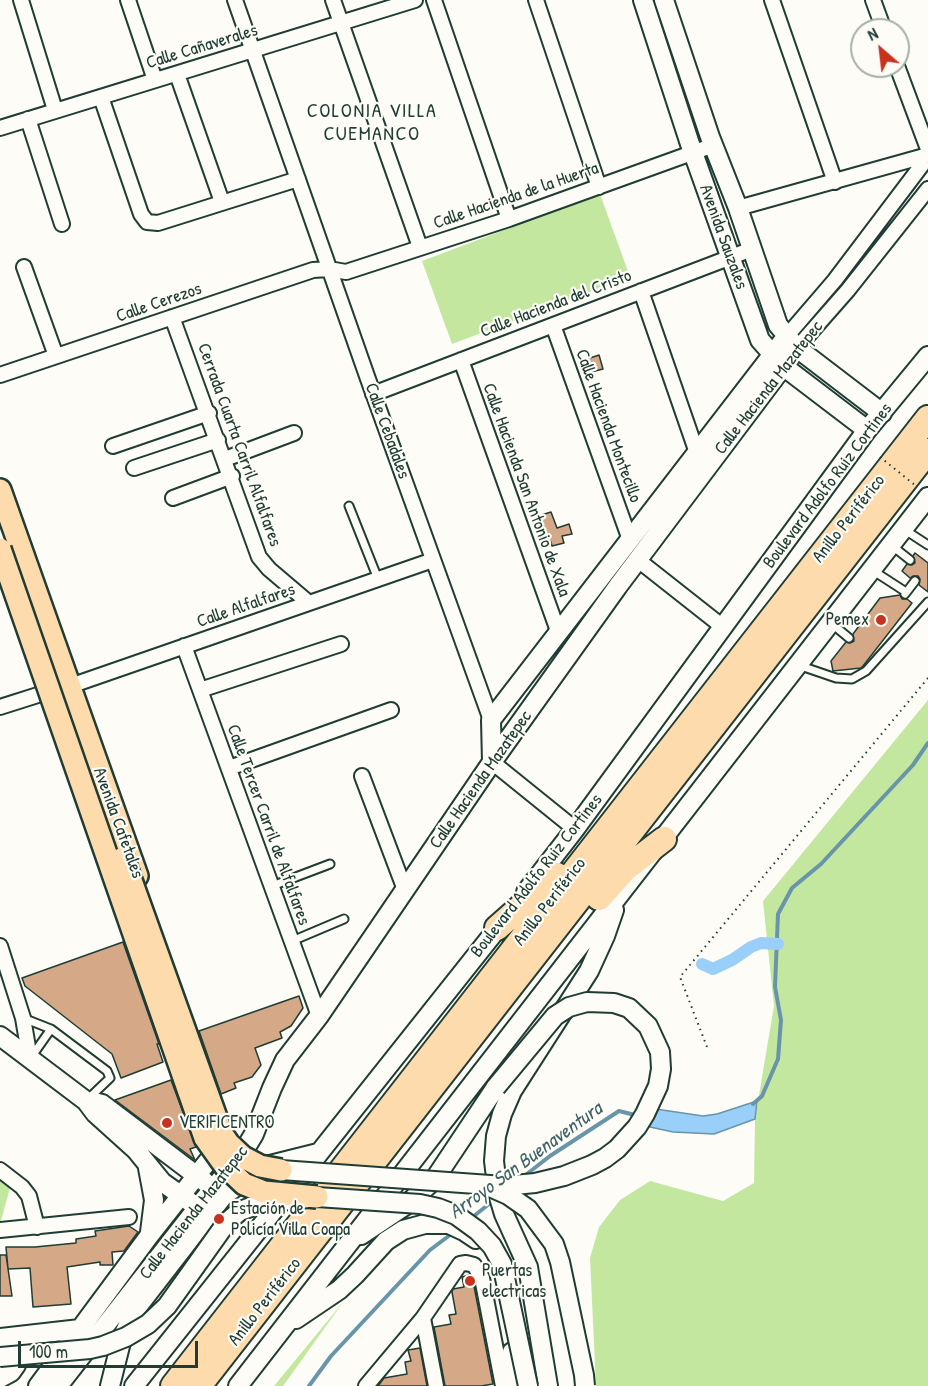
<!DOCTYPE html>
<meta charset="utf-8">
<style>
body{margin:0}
#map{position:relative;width:928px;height:1386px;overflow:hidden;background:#fdfcf7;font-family:"Patrick Hand",sans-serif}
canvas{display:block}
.north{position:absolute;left:850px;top:18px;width:60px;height:60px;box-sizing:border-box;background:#fdfcf7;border:2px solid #a4b0a9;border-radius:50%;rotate:332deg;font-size:16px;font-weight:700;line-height:24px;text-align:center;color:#1f3d34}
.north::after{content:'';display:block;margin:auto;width:21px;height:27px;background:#c8321e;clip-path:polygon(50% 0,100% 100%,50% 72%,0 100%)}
.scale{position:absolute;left:18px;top:1341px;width:180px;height:27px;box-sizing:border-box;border:3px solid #1f3d34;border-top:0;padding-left:8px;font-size:18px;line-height:21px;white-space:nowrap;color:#1f3d34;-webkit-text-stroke:4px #fdfcf7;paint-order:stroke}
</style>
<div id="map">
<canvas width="928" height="1386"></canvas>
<div class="north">N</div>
<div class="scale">100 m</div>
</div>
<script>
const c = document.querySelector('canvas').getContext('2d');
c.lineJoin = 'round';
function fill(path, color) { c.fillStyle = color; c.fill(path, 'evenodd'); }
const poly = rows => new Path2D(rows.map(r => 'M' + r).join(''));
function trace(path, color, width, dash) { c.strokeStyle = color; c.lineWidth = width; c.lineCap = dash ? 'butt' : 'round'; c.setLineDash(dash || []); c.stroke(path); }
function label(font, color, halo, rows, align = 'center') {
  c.font = font + ' "Patrick Hand",sans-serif'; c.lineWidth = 4.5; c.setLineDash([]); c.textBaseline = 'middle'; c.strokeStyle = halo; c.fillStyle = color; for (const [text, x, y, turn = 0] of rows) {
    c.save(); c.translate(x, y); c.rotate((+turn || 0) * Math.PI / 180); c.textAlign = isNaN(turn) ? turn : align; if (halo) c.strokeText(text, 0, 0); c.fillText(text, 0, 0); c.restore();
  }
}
const green = poly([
 [600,194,630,277,452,344,422,261],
 [928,700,928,1386,596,1386,590,1258,599,1227,620,1200,650,1181,723,1201,754,1183,755,1119,774,1006,763,901],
 [0,1180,10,1188,0,1224],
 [344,1301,283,1386,274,1386]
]);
const water = poly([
 [757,1101,755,1119,714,1134,673,1132,641,1125,649,1108,703,1116,717,1114,757,1101]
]);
const stream = poly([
 [753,1104,762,1096,778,1059,781,1020,775,987,778,914,792,888,821,864,913,765,928,743],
 [523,1177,550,1156,619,1111,639,1116],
 [469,1220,494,1200],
 [309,1386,331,1356,430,1250,454,1232]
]);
const canal = poly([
 [702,964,713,969,732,960,751,947,761,943,778,944]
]);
const building = poly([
 [599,355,603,369,591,372,587,359,599,355],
 [551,512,557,528,569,524,572,534,562,536,564,543,552,546,551,542,548,543,545,533,541,535,535,517,551,512],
 [915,553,928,563,928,592,919,585,920,579,918,576,913,576,910,578,902,571,907,564,912,565,915,563,913,556,915,553],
 [900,595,902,599,907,599,912,603,863,666,861,668,833,671,831,661,846,642,850,643,854,641,853,634,880,598,900,595],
 [123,942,159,1044,157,1044,163,1062,121,1078,112,1054,25,986,22,978,123,942],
 [299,996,303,1008,291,1026,280,1032,282,1038,255,1048,261,1065,252,1077,234,1083,236,1088,221,1094,199,1031,299,996],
 [171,1080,196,1147,190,1149,195,1160,115,1100,171,1080],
 [129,1226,138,1232,124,1251,112,1252,113,1265,100,1265,100,1262,67,1267,71,1304,33,1307,30,1268,8,1269,6,1247,35,1247,76,1243,76,1239,96,1236,95,1231,129,1226],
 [0,1255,6,1255,12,1296,0,1296,0,1255],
 [469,1275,473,1281,493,1384,481,1386,445,1386,434,1327,451,1324,449,1315,456,1314,452,1292,453,1289,464,1287,462,1277,469,1275],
 [420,1348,427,1386,378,1386,384,1378,407,1374,405,1362,411,1361,408,1350,420,1348]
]);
const path = poly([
 [707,1047,680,977,928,678]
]);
const lane = poly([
 [349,506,378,579],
 [905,530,928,545],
 [891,545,910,560],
 [872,570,906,592],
 [905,594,915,581],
 [831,623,849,638],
 [798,665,836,678,852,679,866,671,928,602],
 [272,886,330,864],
 [292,941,344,919],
 [23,1018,51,1029,107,1071,110,1078,88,1099],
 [32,1056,51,1029]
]);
const street = poly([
 [21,0,55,110],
 [128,0,155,80],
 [235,0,368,379,491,720],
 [333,0,420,247],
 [434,0,509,219],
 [536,0,599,187],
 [772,0,835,182],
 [873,0,884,30],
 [897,66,928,149],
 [177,74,222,202],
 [101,97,141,214,147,222,158,223,298,179],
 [28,119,62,224],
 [0,128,415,0],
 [738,208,928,155],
 [24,267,56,356],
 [641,291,697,453],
 [172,317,259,557,269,569,309,603],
 [553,325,630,540],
 [786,337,835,280,928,157],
 [797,348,848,290,928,189],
 [461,360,558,631],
 [0,375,313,270,329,269,346,272,509,219,714,145],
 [373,394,752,249],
 [113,446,209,413],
 [225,459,294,433],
 [134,468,218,440],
 [173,498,232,476],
 [638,560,723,627],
 [184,646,319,1016],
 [70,686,433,560],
 [200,690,341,644],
 [0,707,41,694],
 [492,762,575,829],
 [229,768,391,710],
 [362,776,405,890],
 [0,946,23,1018,30,1059],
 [0,1170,22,1187,29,1196,37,1227],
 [0,1230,129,1217],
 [423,1318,436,1386],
 [366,1386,423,1318,460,1264,466,1263,474,1265,482,1278,503,1386]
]);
const secondary = poly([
 [643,0,690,144,760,340,783,366,867,430],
 [664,0,710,137,738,208,778,325,797,348,882,413],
 [492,762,491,720,786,337],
 [526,892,575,829,867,430,928,356],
 [0,1036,86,1101,95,1113,136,1150,162,1182,190,1202],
 [94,1102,102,1104,205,1182],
 [262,1165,270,1165,318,1153],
 [148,1168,154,1200,150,1232],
 [361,1235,406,1205,434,1180,496,1087],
 [296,1319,339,1290,355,1275,386,1241,403,1230,425,1224,449,1224,464,1231,476,1239],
 [0,1338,80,1329],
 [512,1352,518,1386],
 [0,1378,11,1372,16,1365,19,1357,17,1348,12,1342],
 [38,1386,149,1236,223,1142],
 [58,1386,198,1207,242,1154,254,1134,272,1088,285,1060,319,1016,492,762,618,586,797,348],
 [110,1386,122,1338,135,1310,224,1195,253,1175,278,1171],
 [134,1386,505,919],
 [238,1386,928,497],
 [548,1386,528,1267,504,1214,498,1194,494,1161,496,1136,502,1114,512,1091,589,971,605,936,614,910]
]);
const primary = poly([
 [0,490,137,876]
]);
const highway = poly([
 [599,898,625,869,664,839],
 [497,928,557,875],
 [173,1386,928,418],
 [199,1386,928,451]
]);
const pathBridge = poly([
 [880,457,916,486]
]);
const secondaryBridge = poly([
 [281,1170,504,1186,535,1183,564,1176,592,1165,605,1158,617,1149,637,1127,645,1114,658,1086,661,1069,660,1052,648,1026,629,1008,614,1003,587,1002,569,1007,555,1016,496,1087],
 [490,1187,508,1195,528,1209,554,1244,560,1262,584,1375,585,1386],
 [0,1357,90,1349,103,1346,126,1337,148,1324,167,1306,227,1222,240,1211,262,1203,317,1197,420,1204,438,1208,456,1215,478,1231,492,1246,502,1264,528,1386]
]);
const primaryBridge = poly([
 [0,549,205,1138,225,1166,244,1184,264,1192,317,1197],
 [123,858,222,1134,229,1144,243,1157,260,1166,281,1170]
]);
const markers = [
 [881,620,6,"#c8321e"],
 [167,1123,6,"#c8321e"],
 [219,1219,6,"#c8321e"],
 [470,1281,6,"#c8321e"]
];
const streetNames = [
 ["Calle Cañaverales",202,47,-17],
 ["Calle Hacienda de la Huerta",516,196,-19],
 ["Avenida Sauzales",723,237,70],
 ["Calle Cerezos",159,303,-19],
 ["Calle Hacienda del Cristo",556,304,-21],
 ["Calle Hacienda Mazatepec",769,388,-52],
 ["Calle Hacienda Montecillo",608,426,70],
 ["Calle Cebadales",387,431,70],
 ["Cerrada Cuarta Carril Alfalfares",239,445,70],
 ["Boulevard Adolfo Ruiz Cortines",828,486,-53],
 ["Calle Hacienda San Antonio de Xala",526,490,70],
 ["Anillo Periférico",849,519,-52],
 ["Calle Alfalfares",246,606,-19],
 ["Calle Hacienda Mazatepec",481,780,-55],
 ["Avenida Cafetales",118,823,70],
 ["Calle Tercer Carril de Alfalfares",268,825,70],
 ["Boulevard Adolfo Ruiz Cortines",537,876,-52],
 ["Anillo Periférico",550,902,-52],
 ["Calle Hacienda Mazatepec",194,1213,-52],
 ["Anillo Periférico",265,1302,-52]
];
const poiNames = [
 ["Pemex",869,620,"right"],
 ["VERIFICENTRO",179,1123],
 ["Estación de",231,1209],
 ["Policía Villa Coapa",231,1230],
 ["Puertas",482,1271],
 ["electricas",482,1292]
];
const neighbourhoodNames = [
 ["COLONIA VILLA",372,112],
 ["CUEMANCO",372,135]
];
const waterNames = [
 ["Arroyo San Buenaventura",526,1161,-36]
];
fill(green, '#c4e7a0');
fill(water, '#99cff8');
trace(water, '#6895aa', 1.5);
trace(stream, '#6895aa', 4);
trace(canal, '#99cff8', 12);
fill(building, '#d5a887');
trace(building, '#1f3d34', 1.5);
trace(lane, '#1f3d34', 11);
trace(street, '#1f3d34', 18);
trace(secondary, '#1f3d34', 22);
trace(primary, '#1f3d34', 26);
trace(highway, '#1f3d34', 28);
trace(path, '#1f3d34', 2, [1.5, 4.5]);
trace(lane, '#fdfcf7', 7);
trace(street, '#fdfcf7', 14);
trace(secondary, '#fdfcf7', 18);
trace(primary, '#fedbac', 21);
trace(highway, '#fedbac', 24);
trace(secondaryBridge, '#1f3d34', 22, []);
trace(primaryBridge, '#1f3d34', 26, []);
trace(pathBridge, '#1f3d34', 2, [1.5, 4.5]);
trace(secondaryBridge, '#fdfcf7', 18);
trace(primaryBridge, '#fedbac', 21);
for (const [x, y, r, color] of markers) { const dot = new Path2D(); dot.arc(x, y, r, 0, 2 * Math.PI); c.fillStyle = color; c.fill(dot); trace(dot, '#fdfcf7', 2); }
label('18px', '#1f3d34', '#fdfcf7', streetNames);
label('18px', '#1f3d34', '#fdfcf7', poiNames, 'left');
c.letterSpacing = '1.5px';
label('20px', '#1f3d34', '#fdfcf7', neighbourhoodNames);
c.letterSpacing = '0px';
label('italic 20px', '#3e6265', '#fdfcf7', waterNames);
</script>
